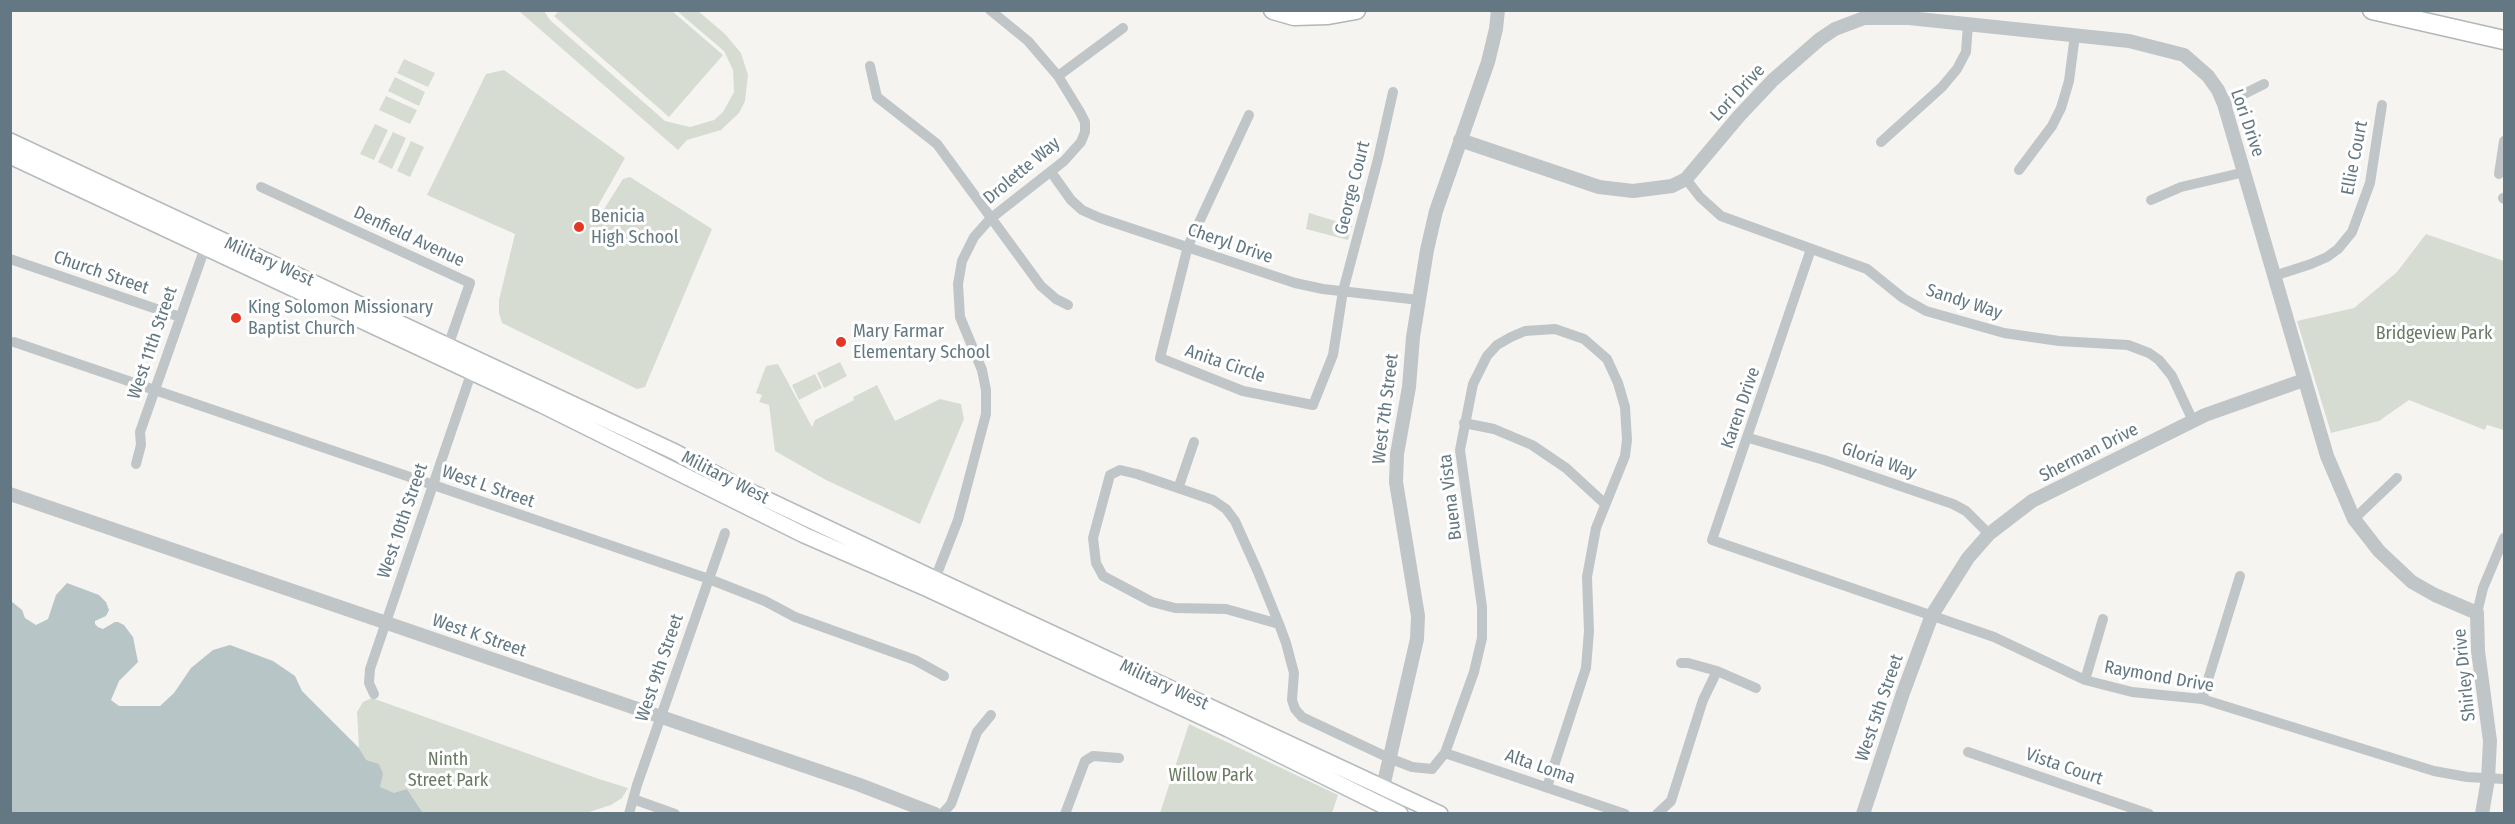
<!DOCTYPE html>
<style>
body{margin:0}
#map{position:relative;width:2515px;height:824px;overflow:hidden;background:#f5f4f1;font-family:"Fira Sans Condensed",sans-serif}
canvas{display:block}
.frame{position:absolute;inset:0;border:12px solid #637882;pointer-events:none}
</style>
<div id="map">
<canvas width="2515" height="824"></canvas>
<div class="frame"></div>
</div>
<script>
const c = document.querySelector('canvas').getContext('2d');
c.lineJoin = 'round';
function fill(path, color) { c.fillStyle = color; c.fill(path, 'evenodd'); }
const poly = rows => new Path2D(rows.map(r => 'M' + r).join(''));
function trace(path, color, width, dash) { c.strokeStyle = color; c.lineWidth = width; c.lineCap = dash ? 'butt' : 'round'; c.setLineDash(dash || []); c.stroke(path); }
function label(font, color, halo, rows, align = 'center') {
  c.font = font + ' "Fira Sans Condensed",sans-serif'; c.lineWidth = 6; c.setLineDash([]); c.textBaseline = 'middle'; c.strokeStyle = halo; c.fillStyle = color; for (const [text, x, y, turn = 0] of rows) {
    c.save(); c.translate(x, y); c.rotate((+turn || 0) * Math.PI / 180); c.textAlign = isNaN(turn) ? turn : align; if (halo) c.strokeText(text, 0, 0); c.fillText(text, 0, 0); c.restore();
  }
}
const green = poly([
 [519,11,544,11,550,20,665,121,690,127,714,120,723,112,734,92,733,70,724,51,677,11,698,11,725,34,741,53,748,75,745,101,739,113,721,130,687,140,678,150],
 [559,11,672,11,723,55,669,117,554,16],
 [404,59,435,73,428,87,397,73],
 [504,70,625,158,595,211,601,214,623,179,630,177,712,229,645,387,637,389,502,323,499,313,499,300,515,234,427,195,486,74],
 [395,77,425,92,419,106,388,91],
 [386,96,417,110,410,124,379,110],
 [375,124,388,130,374,160,360,154],
 [393,132,406,138,392,169,378,162],
 [411,141,424,147,410,177,397,171],
 [1309,213,1352,226,1348,240,1306,229],
 [2426,234,2504,261,2504,430,2487,425,2485,430,2409,400,2379,421,2331,433,2297,321,2354,308,2397,272],
 [840,362,847,376,824,388,817,373],
 [778,364,812,427,815,420,854,400,853,397,877,385,895,421,940,399,961,404,964,419,920,524,826,480,775,451,769,405,759,402,762,395,756,393,766,366],
 [815,374,822,388,799,400,792,385],
 [372,698,599,779,628,788,622,798,611,805,586,813,423,813,407,789,394,794,379,787,359,748,357,712,363,702],
 [1189,724,1338,795,1332,813,1160,813]
]);
const water = poly([
 [67,583,99,595,106,602,109,610,106,616,95,621,95,624,98,627,103,629,115,622,118,622,124,625,133,637,138,662,119,681,111,700,119,706,160,706,174,693,191,668,213,650,230,645,273,661,295,676,302,691,359,748,366,760,379,764,383,774,380,787,394,793,407,789,423,813,11,813,11,601,22,610,25,618,36,625,48,619,56,595]
]);
const minor = poly([
 [870,66,877,97,937,144,1041,286,1056,299,1068,305],
 [1058,76,1123,28],
 [2224,104,2264,84],
 [1249,115,1188,246,1160,358,1243,391,1313,405,1333,355,1343,291,1378,159,1393,92],
 [1881,142,1942,87,1957,69,1966,52,1968,24],
 [2019,170,2052,126,2061,108,2069,81,2075,35],
 [1051,172,1071,200,1082,210,1100,218,1295,283,1323,289,1419,300],
 [2499,174,2504,141],
 [1686,179,1700,197,1721,216,1867,269,1903,298,1926,311,2004,333,2059,341,2128,345,2149,353,2159,360,2172,376,2193,421],
 [261,187,470,283,446,352],
 [2503,198,2504,199],
 [2151,200,2181,187,2245,172],
 [1811,249,1712,540,1994,637,2085,680,2132,692,2202,699,2434,771,2467,777,2504,779],
 [10,259,180,317],
 [2274,276,2311,264,2327,257,2338,249,2352,232,2370,183,2382,105],
 [14,342,709,579,765,601,795,617,915,660,944,676],
 [1464,423,1494,429,1532,445,1566,468,1604,503],
 [1749,438,1824,460,1953,504,1966,511,1989,534],
 [136,464,141,445,140,432,207,242],
 [1179,486,1194,442],
 [2354,519,2397,478],
 [933,584,958,520,986,414,986,390,982,370,960,317,958,284,962,261,974,237,990,219,1064,161,1081,142,1085,132,1085,122,1080,112,1058,76,1028,41,990,10],
 [2477,613,2483,588,2504,538],
 [1279,624,1226,609,1175,608,1152,602,1103,576,1096,563,1093,538,1110,475,1120,470,1137,474,1213,500,1226,509,1235,521,1258,572,1279,624,1286,643,1294,673,1292,700,1295,709,1302,717,1389,758,1412,767,1432,769,1445,753,1474,672,1482,638,1482,607,1460,450,1473,384,1487,356,1497,345,1511,337,1525,331,1555,329,1584,339,1607,359,1618,383,1625,407,1627,440,1625,456,1596,528,1587,577,1589,631,1586,668,1547,787],
 [1681,663,1688,663,1717,671,1756,688],
 [2085,680,2103,619],
 [374,694,369,683,370,669,473,368],
 [2202,699,2240,576],
 [1968,752,2149,814],
 [1445,753,1625,814],
 [633,799,675,814],
 [629,814,637,785,725,533],
 [942,814,951,804,977,732,991,715],
 [1065,814,1085,761,1093,756,1119,758],
 [1657,814,1671,801,1703,700,1717,671]
]);
const tertiary = poly([
 [1460,140,1599,187,1633,191,1672,186,1686,179,1739,116,1773,80,1820,39,1835,29,1864,18,1909,18,2129,41,2184,55,2208,76,2218,90,2224,104,2327,456,2354,519,2379,551,2412,582,2435,595,2477,613,2478,651,2490,741,2488,779,2482,814],
 [10,494,860,785,935,814],
 [1401,814,1383,787,1417,639,1418,616,1396,482,1397,454,1409,387,1413,337,1427,250,1436,211,1488,62,1496,29,1498,10],
 [1863,814,1903,693,1932,615,1968,558,1989,534,2032,501,2205,415,2304,380]
]);
const secondary = poly([
 [10,141,675,452,734,484,935,579,1440,814],
 [10,156,542,405,804,535,930,590,1228,729,1400,814]
]);
const motorway = poly([
 [1273,10,1294,16,1328,15,1356,10],
 [2372,10,2504,40]
]);
const markers = [
 [579,227,6,"#e33722"],
 [236,318,6,"#e33722"],
 [841,342,6,"#e33722"]
];
const streetNames = [
 ["Lori Drive",1738,93,-47],
 ["Lori Drive",2247,123,71],
 ["Ellie Court",2355,158,-79],
 ["Drolette Way",1022,171,-40],
 ["George Court",1353,188,-76],
 ["Denfield Avenue",409,237,25],
 ["Cheryl Drive",1230,244,19],
 ["Military West",269,262,24],
 ["Church Street",101,273,19],
 ["Sandy Way",1964,302,18],
 ["West 11th Street",153,343,-71],
 ["Anita Circle",1225,364,19],
 ["Karen Drive",1741,408,-71],
 ["West 7th Street",1386,409,-83],
 ["Sherman Drive",2089,453,-27],
 ["Gloria Way",1879,461,19],
 ["Military West",725,478,27],
 ["West L Street",488,487,19],
 ["Buena Vista",1451,497,-97],
 ["West 10th Street",403,521,-71],
 ["West K Street",479,636,19],
 ["West 9th Street",660,668,-71],
 ["Shirley Drive",2465,675,-96],
 ["Raymond Drive",2159,677,10],
 ["Military West",1164,685,25],
 ["West 5th Street",1880,708,-71],
 ["Alta Loma",1540,767,19],
 ["Vista Court",2064,767,19]
];
const poiNames = [
 ["Benicia",591,217],
 ["High School",591,238],
 ["King Solomon Missionary",248,308],
 ["Baptist Church",248,329],
 ["Mary Farmar",853,332],
 ["Elementary School",853,353]
];
const parkNames = [
 ["Bridgeview Park",2434,334],
 ["Ninth",448,760],
 ["Street Park",448,781],
 ["Willow Park",1211,776]
];
fill(green, '#d7dcd2');
fill(water, '#b7c5c7');
trace(secondary, '#b4babe', 18);
trace(motorway, '#b3b7b9', 21);
trace(minor, '#c0c5c7', 10);
trace(tertiary, '#c0c5c7', 14);
trace(secondary, '#fff', 15);
trace(motorway, '#fff', 18);
for (const [x, y, r, color] of markers) { const dot = new Path2D(); dot.arc(x, y, r, 0, 2 * Math.PI); c.fillStyle = color; c.fill(dot); trace(dot, '#fff', 2); }
label('18px', '#637882', '#fff', streetNames);
label('18px', '#637882', '#fff', poiNames, 'left');
label('18px', '#6a7962', '#fff', parkNames);
</script>
